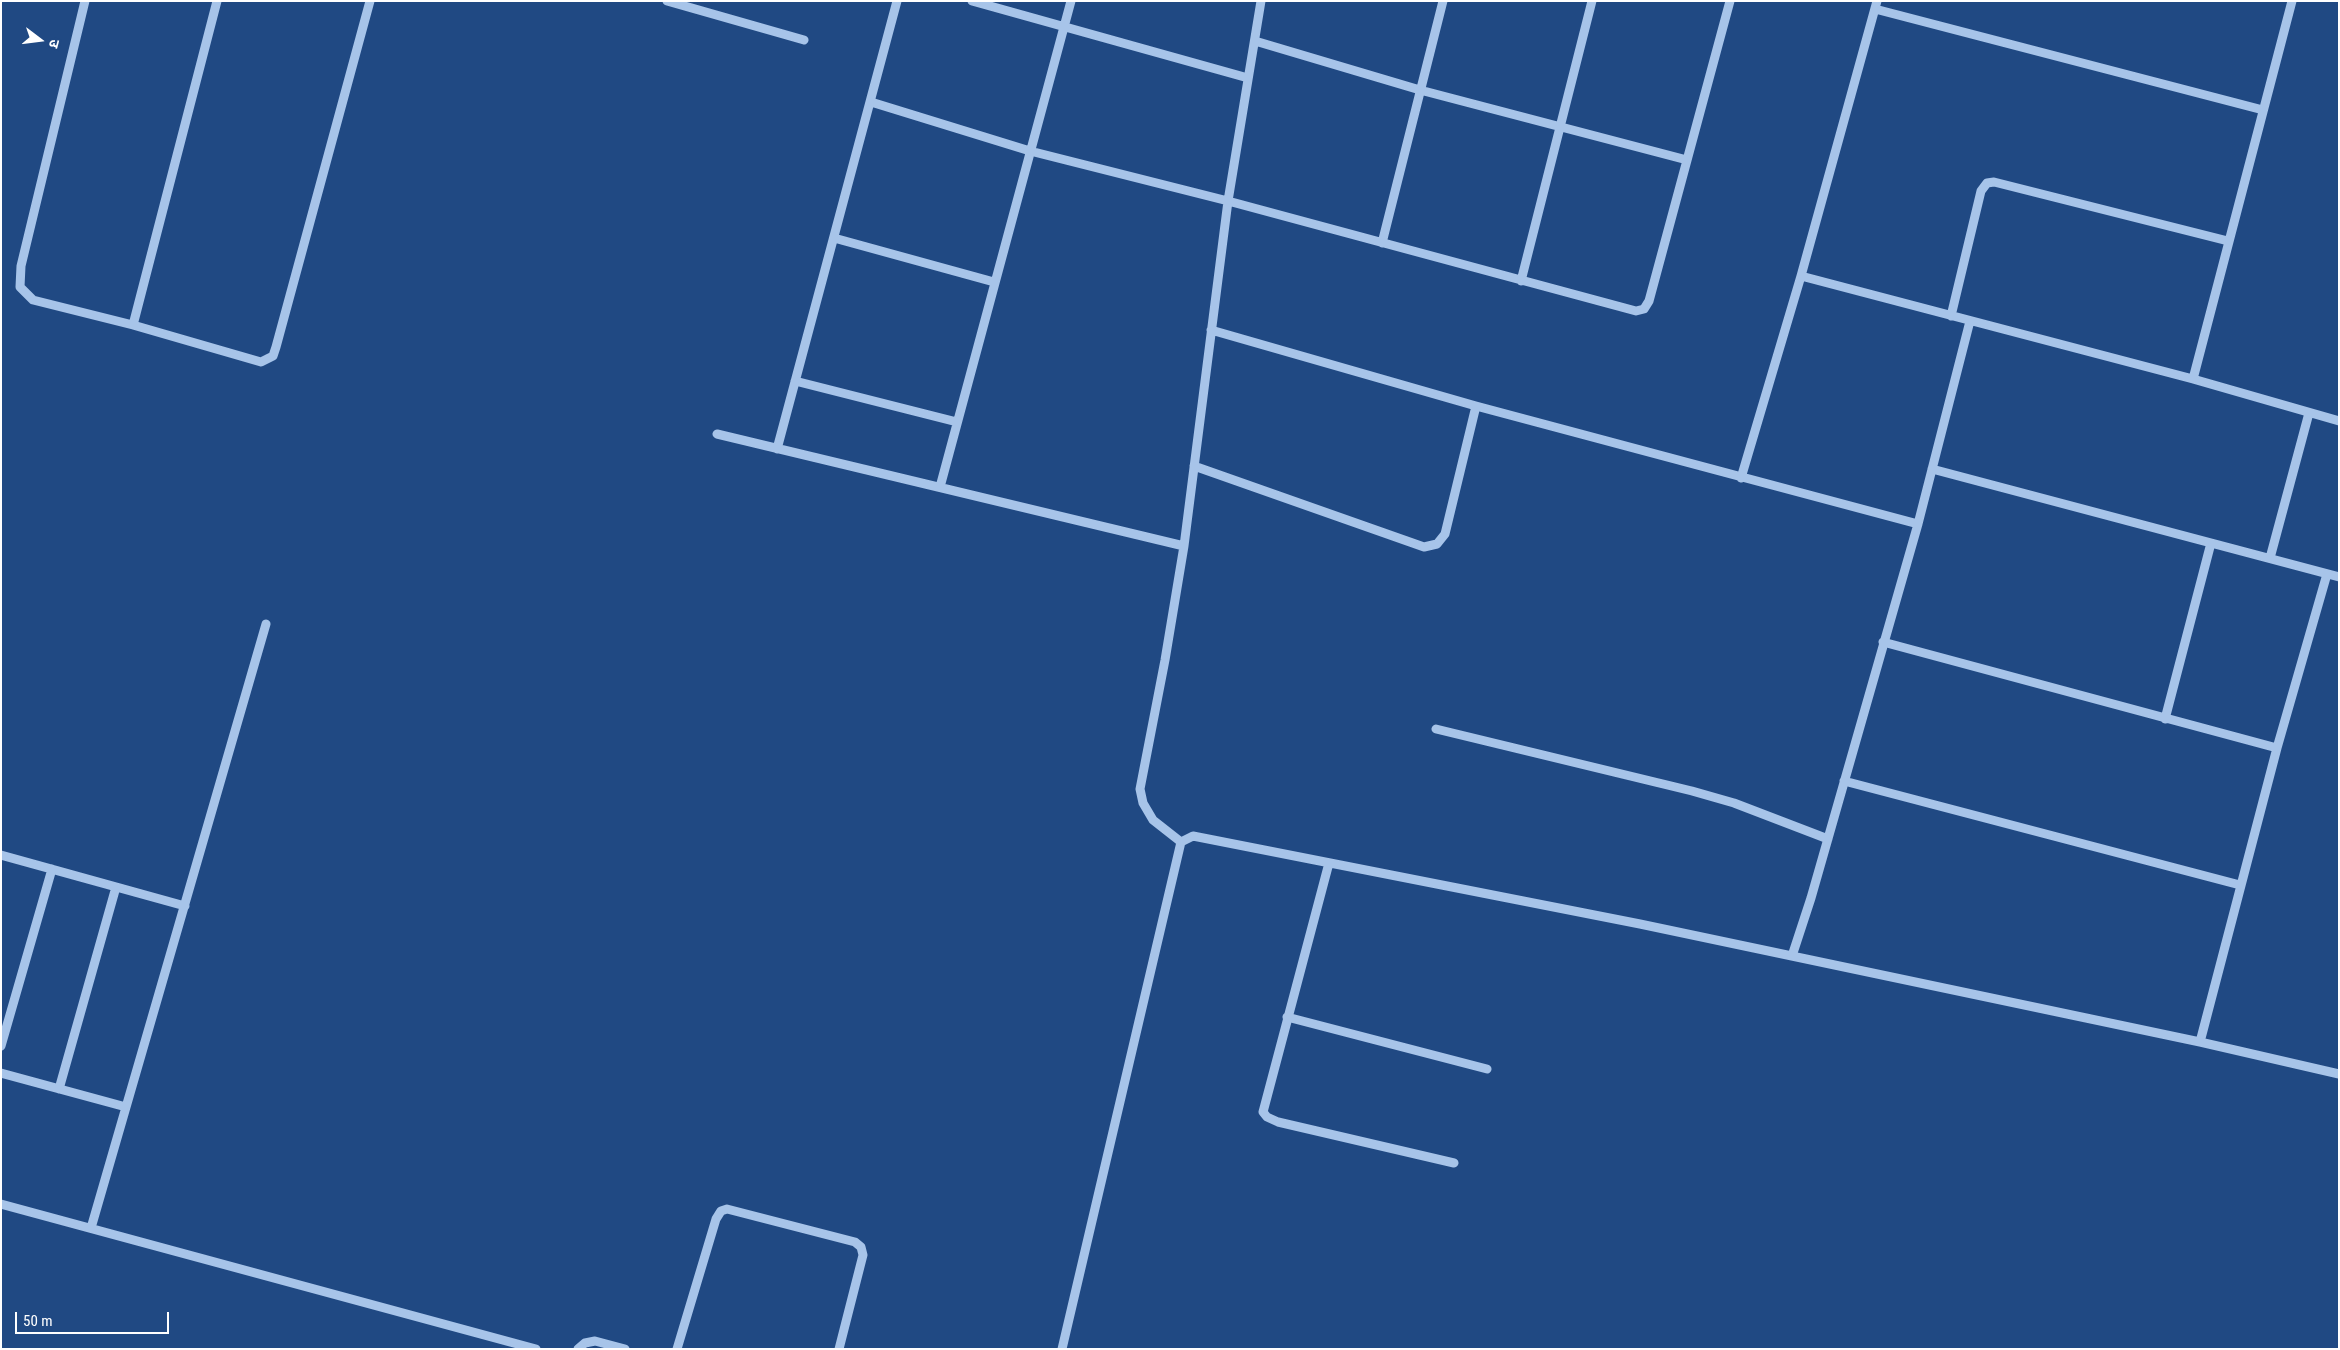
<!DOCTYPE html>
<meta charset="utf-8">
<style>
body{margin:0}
#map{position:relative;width:2340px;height:1350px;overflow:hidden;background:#204983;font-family:"Roboto Condensed","Noto Sans Devanagari",sans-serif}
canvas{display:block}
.frame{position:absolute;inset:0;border:2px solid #fff;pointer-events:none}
.north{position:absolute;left:15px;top:15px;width:50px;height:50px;-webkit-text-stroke:4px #204983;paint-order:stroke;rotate:105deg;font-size:14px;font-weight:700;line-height:20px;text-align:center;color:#fff}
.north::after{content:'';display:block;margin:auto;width:18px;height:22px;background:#fff;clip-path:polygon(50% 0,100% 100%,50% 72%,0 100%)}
.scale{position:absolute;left:15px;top:1312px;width:154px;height:22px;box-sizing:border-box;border:2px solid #fff;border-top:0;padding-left:6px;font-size:15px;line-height:18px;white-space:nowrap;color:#fff;-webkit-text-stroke:4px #204983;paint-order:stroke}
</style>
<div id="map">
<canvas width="2340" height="1350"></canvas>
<div class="frame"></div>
<div class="north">उ</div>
<div class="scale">50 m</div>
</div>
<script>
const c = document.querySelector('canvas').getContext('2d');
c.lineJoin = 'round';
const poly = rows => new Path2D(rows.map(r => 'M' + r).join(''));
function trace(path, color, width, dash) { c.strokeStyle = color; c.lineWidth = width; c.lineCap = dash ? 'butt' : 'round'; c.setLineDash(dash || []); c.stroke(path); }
const minor = poly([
 [85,1,21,266,20,287,33,300,133,325,261,362,273,356,276,347,370,1],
 [667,1,804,40],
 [972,1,1248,78],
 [1875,9,2263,110],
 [1255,41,1420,90,1687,160],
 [871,102,1030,151,1228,201,1636,311,1644,309,1649,301,1730,1],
 [834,238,994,282],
 [1382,243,1443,1],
 [1801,276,2193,379,2339,421],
 [1521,281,1592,1],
 [1951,316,1981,191,1987,183,1994,182,2228,241],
 [133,325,217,1],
 [1211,330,1476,406,1918,524],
 [2193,379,2292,1],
 [795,381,957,422],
 [717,434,1184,546],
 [777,449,897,1],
 [1194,466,1424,547,1437,544,1445,534,1476,406],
 [1932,469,2339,577],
 [1741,478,1801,276,1877,1],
 [940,487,1071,1],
 [2270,558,2309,413],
 [1883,642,2277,748],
 [2165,719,2211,543],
 [1436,729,1692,791,1734,803,1828,839],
 [1844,781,2240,885],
 [1181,842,1193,836,1640,924,2200,1042,2339,1074],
 [1181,842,1153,820,1143,803,1140,789,1165,660,1184,546,1228,201,1261,1],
 [1,855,185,906],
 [1329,863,1263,1112,1267,1117,1278,1122,1454,1163],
 [1792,956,1811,898,1918,524,1970,321],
 [1287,1017,1487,1069],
 [2200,1042,2277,748,2327,574],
 [1,1046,52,869],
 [1,1073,126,1107],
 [59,1089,116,887],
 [1,1204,536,1349],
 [91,1228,266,624],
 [578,1349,585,1343,595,1341,625,1349],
 [677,1349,716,1219,721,1211,727,1209,855,1242,861,1247,863,1255,839,1349],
 [1062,1349,1181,842]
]);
trace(minor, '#a7c4e9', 9);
</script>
